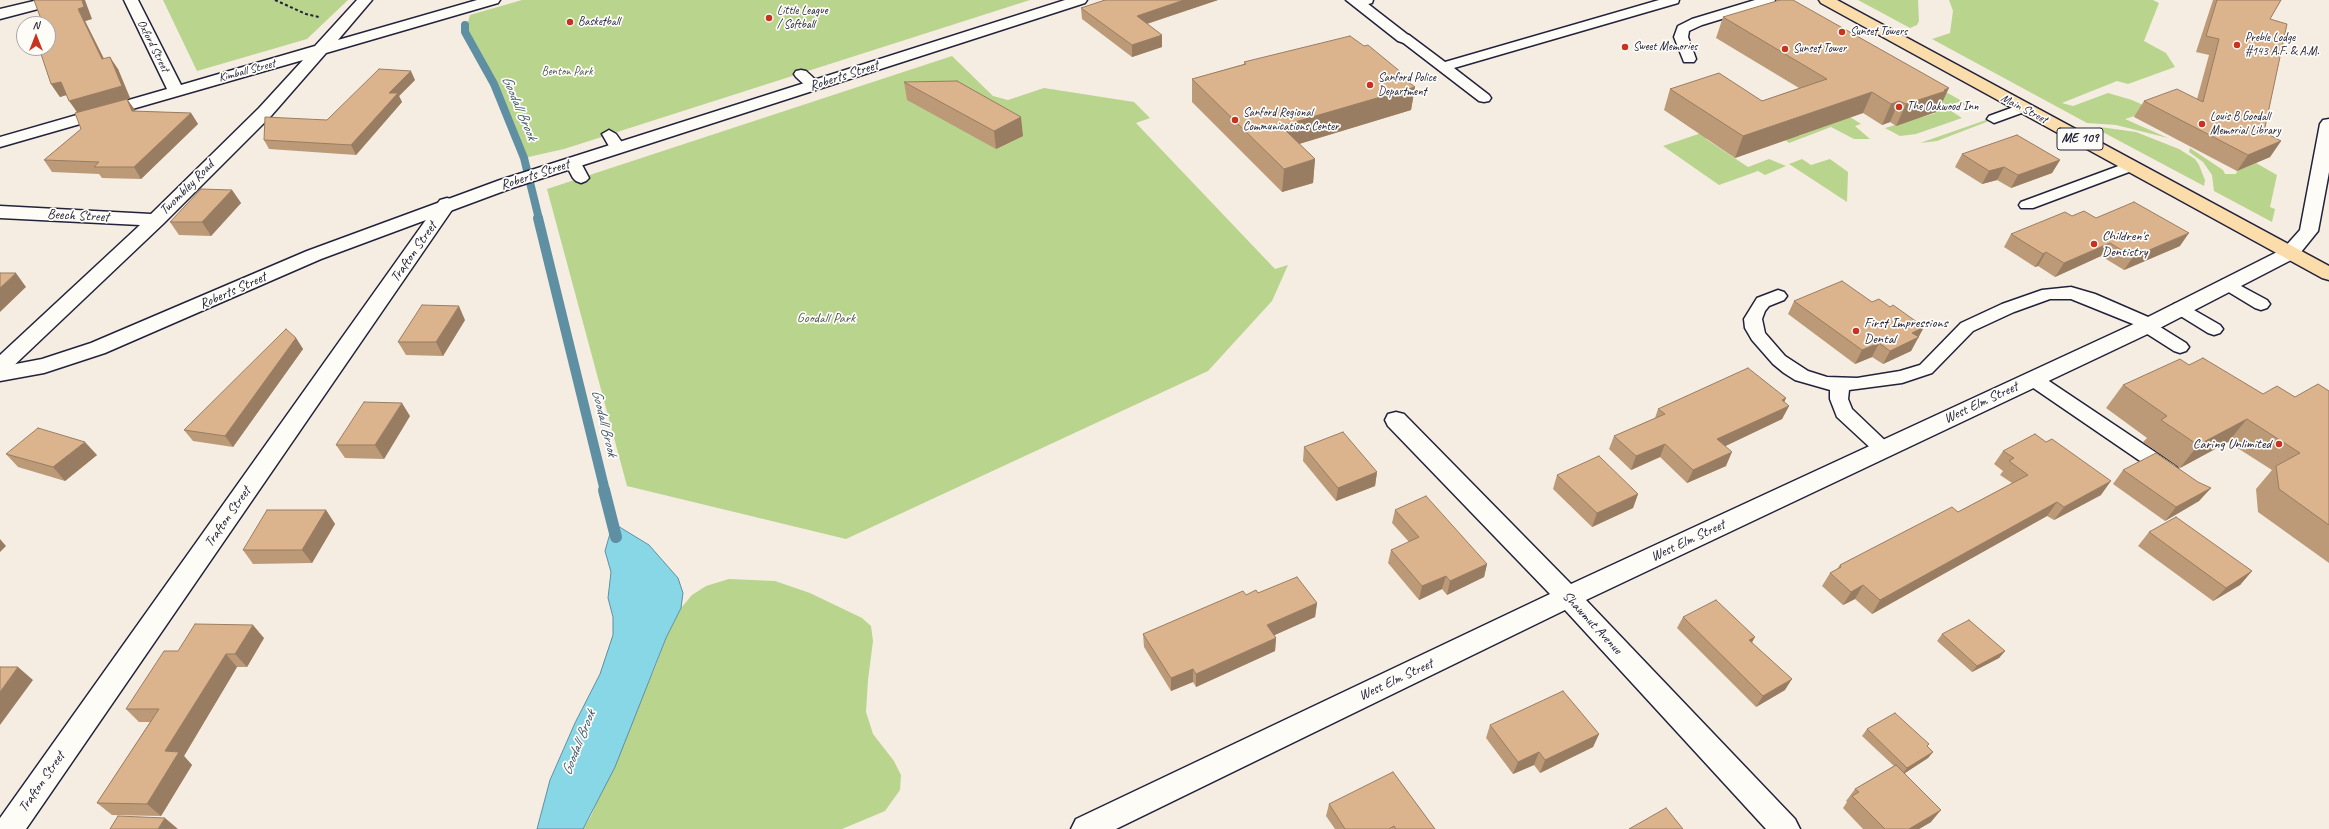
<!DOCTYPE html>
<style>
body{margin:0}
#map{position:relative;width:2329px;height:829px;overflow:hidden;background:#f6ede2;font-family:Caveat,sans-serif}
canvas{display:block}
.north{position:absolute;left:16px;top:16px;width:40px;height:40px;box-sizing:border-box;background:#fdfcf7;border:1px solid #a5a5ac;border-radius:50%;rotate:0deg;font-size:11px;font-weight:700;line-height:16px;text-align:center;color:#22223b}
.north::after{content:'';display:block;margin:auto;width:14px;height:18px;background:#c8321e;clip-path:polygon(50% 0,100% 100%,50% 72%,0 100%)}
</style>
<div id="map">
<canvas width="2329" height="829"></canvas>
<div class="north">N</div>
</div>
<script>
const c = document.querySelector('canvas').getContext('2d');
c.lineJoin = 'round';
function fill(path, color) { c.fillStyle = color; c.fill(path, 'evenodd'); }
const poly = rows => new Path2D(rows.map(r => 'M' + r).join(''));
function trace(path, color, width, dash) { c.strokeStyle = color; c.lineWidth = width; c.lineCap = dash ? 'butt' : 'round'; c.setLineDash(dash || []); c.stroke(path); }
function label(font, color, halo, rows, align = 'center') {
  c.font = font + ' Caveat,sans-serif'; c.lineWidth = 3.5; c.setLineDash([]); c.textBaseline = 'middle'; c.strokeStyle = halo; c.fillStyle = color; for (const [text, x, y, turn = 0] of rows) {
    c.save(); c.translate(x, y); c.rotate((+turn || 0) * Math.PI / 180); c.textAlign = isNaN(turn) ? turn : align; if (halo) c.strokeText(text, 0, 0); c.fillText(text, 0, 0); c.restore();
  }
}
const green = poly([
 [163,0,348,0,307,39,197,71],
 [522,0,1030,0,564,149,524,158,489,75,465,32,470,15],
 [1858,0,1918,0,1919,21,1917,25,1910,28],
 [1949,0,2153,0,2159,3,2144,41,2166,53,2175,67,2128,84,2117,81,2062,103,2073,106,2108,93,2132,100,2154,110,2125,119,2168,138,2116,125,2087,123,1932,39,1950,33,1953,11],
 [952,56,993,96,1008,100,1044,88,1134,102,1150,118,1136,123,1275,269,1288,265,1272,301,1208,371,846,539,627,486,547,189],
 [1899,66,1980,111,1971,109,1958,102,1945,107,1962,118,1916,134,1900,136,1885,128,1936,113,1833,106,1861,124,1855,126,1870,139,1854,139,1831,127,1789,143,1783,138,1796,134,1799,136,1828,125,1706,139,1748,167,1769,159,1786,166,1765,175,1758,171,1719,185,1663,146],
 [1986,120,1989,121,1937,141,1920,143],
 [2100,127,2136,132,2179,149,2195,159,2199,165,2205,180,2204,186,2097,129],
 [2190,148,2223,170,2225,174,2236,174,2237,171,2256,163,2277,175,2270,207,2275,209,2272,222,2214,191,2212,175,2203,162,2189,152],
 [1802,159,1811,165,1830,159,1848,172,1847,202,1789,164],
 [729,579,775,581,810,593,862,618,871,626,873,641,868,680,866,712,873,734,894,761,901,775,900,790,885,811,842,829,583,829,591,816,656,665,666,638,681,608,692,595,706,586]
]);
const water = poly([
 [613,523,649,545,678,578,683,593,681,608,666,638,615,767,583,829,537,829,550,780,575,723,600,674,613,635,613,617,608,598,611,572,605,551,613,523]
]);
const streamFar2 = poly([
 [465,25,465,32,494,84,524,158,539,219]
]);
const streamFar1 = poly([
 [538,218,605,491]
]);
const stream = poly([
 [604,490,616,537]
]);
const path = poly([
 [275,0,306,14,319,17]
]);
const service = poly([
 [1353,0,1373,0,1372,3,1357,7,1351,3,1353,0],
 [1659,0,1679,0,1678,3,1454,68,1489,95,1491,98,1489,101,1484,102,1479,101,1397,38,1404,34,1409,35,1445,62,1659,0],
 [1755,0,1775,0,1774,3,1702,25,1689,31,1688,37,1696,59,1694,62,1684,62,1674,37,1678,26,1692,19,1755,0],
 [801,70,806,71,819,83,821,86,819,89,809,89,796,77,794,74,796,71,801,70],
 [2022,104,2027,105,2029,108,2027,111,1994,123,1987,119,1989,116,2022,104],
 [609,130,616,134,626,148,623,151,618,153,610,148,602,134,609,130],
 [573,158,578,160,581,163,589,178,586,181,581,183,576,181,573,178,565,163,568,160,573,158],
 [2132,161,2137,163,2140,166,2137,169,2033,208,2021,208,2019,205,2021,202,2132,161],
 [2228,279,2267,300,2270,304,2267,308,2261,310,2255,308,2222,288,2219,284,2222,280,2228,279],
 [2071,287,2095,294,2155,320,2157,325,2186,343,2189,347,2186,351,2180,353,2174,351,2141,330,2138,326,2071,299,2050,299,2014,312,1973,331,1932,373,1902,383,1849,390,1848,399,1852,409,1894,449,1891,454,1884,456,1877,454,1837,417,1830,399,1830,390,1795,380,1784,373,1773,364,1752,340,1745,328,1744,319,1757,298,1778,290,1784,292,1787,296,1784,300,1769,306,1765,311,1762,319,1765,333,1785,356,1808,371,1827,377,1857,378,1900,371,1920,365,1961,323,2002,304,2042,290,2071,287],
 [2180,302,2220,325,2223,329,2220,333,2214,335,2208,333,2174,312,2171,308,2174,304,2180,302],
 [2033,373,2040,375,2176,466,2179,471,2176,476,2169,478,2162,476,2026,383,2024,379,2026,375,2033,373]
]);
const minor = poly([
 [38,0,63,0,61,3,0,19,0,9,38,0],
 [124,0,138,0,181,85,315,46,357,0,372,0,338,40,477,0,500,0,498,3,326,53,271,116,163,224,7,372,0,374,0,355,140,225,0,218,0,206,151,214,259,108,303,60,0,147,0,137,167,89,124,0],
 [1346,0,1363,0,1412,38,1410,41,1404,43,1398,41,1346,0],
 [2329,119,2329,172,2318,231,2297,257,2154,331,1586,600,1795,819,1800,829,1766,829,1565,610,1116,829,1071,829,1076,819,1550,594,1388,426,1385,420,1388,414,1396,412,1404,414,1571,584,2140,321,2283,249,2300,230,2320,124,2323,120,2329,119],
 [447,198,454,200,456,204,26,829,0,829,0,818,440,200,447,198]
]);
const tertiary = poly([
 [1065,0,1087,0,1085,3,512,188,321,259,105,353,44,373,0,381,0,367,42,359,91,343,307,251,500,180,1065,0]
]);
const trunk = poly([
 [1819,0,1837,0,2329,266,2329,280,2322,278,1821,3,1819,0]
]);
const wall = poly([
 [1105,0,1218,0,1147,24,1162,47,1132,57,1082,19,1081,8],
 [2213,0,2281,0,2270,19,2264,132,2281,141,2270,157,2237,171,2134,117,2144,101,2197,99,2209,55,2196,52],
 [1723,17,1939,109,1936,112,1896,126,1890,122,1882,125,1863,113,1735,158,1664,110,1670,89,1762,101,1799,88,1716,38],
 [92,19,85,21,104,59,118,69,130,98,127,99,135,111,191,113,198,124,141,179,102,178,99,174,52,172,44,160,81,129,77,113,67,95,60,97,51,84,42,22],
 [1364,46,1402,73,1402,77,1415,87,1411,110,1299,144,1315,159,1313,183,1282,192,1192,102,1192,79,1244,64,1244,62],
 [415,80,399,96,402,102,356,155,269,149,264,140,327,120],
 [904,82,1023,136,996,149,907,100],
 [1962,154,2060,160,2052,173,2011,188,1997,180,1982,184,1955,167],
 [232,190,241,203,211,236,179,235,170,222],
 [2072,216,2096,218,2180,246,2124,270,2101,256,2055,277,2038,266,2035,267,2004,247,2011,234],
 [1794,301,1872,302,1890,307,1924,327,1911,351,1883,364,1872,357,1855,364,1788,314],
 [465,320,443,356,406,355,398,342],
 [296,338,303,349,233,447,193,441,184,430],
 [2189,365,2263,394,2295,397,2329,391,2329,563,2258,512,2256,489,2272,470,2228,442,2180,468,2143,442,2147,438,2106,408,2123,385],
 [1786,398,1784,402,1789,406,1782,419,1725,446,1726,466,1687,483,1660,457,1631,470,1609,449,1614,436,1655,418,1658,409],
 [410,416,384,459,345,458,336,445],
 [1304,447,1377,472,1375,486,1336,501,1303,461],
 [2003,451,2101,495,2054,520,2047,516,1872,614,1855,599,1843,605,1822,586,1830,573,1837,569,1840,565,1958,512,2012,483,2000,475,2003,471,1994,464],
 [6,454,97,455,65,481,18,467],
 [2123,470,2211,488,2199,501,2165,521,2113,484],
 [1557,475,1638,494,1633,508,1592,527,1553,489],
 [326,510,335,524,312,563,253,564,243,550],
 [1395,510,1487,564,1484,577,1447,595,1442,589,1419,600,1388,563,1391,550,1409,542,1392,523],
 [2149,532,2252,571,2240,585,2213,601,2138,546],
 [1258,593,1317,603,1315,617,1274,635,1276,638,1275,651,1196,687,1193,682,1171,691,1144,647,1143,634,1246,595],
 [1683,617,1752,642,1785,690,1756,707,1677,628],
 [1942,634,2005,651,1999,658,1972,672,1937,641],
 [264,638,247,667,237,667,184,756,192,765,161,816,112,815,97,803,150,722,139,722,126,709,178,651],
 [1490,725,1599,734,1593,747,1540,773,1534,765,1513,774,1486,738],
 [1867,729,1927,747,1933,752,1928,758,1905,773,1931,822,1919,829,1863,829,1843,808,1847,802,1846,801,1855,789,1894,766,1862,736],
 [1329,804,1435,829,1335,829,1326,816]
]);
const shadedWall = poly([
 [82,0,85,0,92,19,85,21,110,71,102,59,78,9],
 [1184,0,1218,0,1137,27,1137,16],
 [1162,35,1162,47,1132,57,1132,45],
 [110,57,118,69,130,98,127,99,135,110,140,123,78,113,69,101],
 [411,71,415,80,399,96,402,102,356,155,351,145,389,93],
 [1402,73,1400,91,1415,87,1411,110,1279,150,1281,126],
 [61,82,69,94,60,97,51,84],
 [1949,88,1939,109,1936,112,1896,126,1906,104],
 [1872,92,1863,113,1735,158,1743,136],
 [1899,101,1890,122,1882,125,1891,104],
 [191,113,198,124,141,179,134,167],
 [1021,117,1023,136,996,149,994,131],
 [2281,141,2270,157,2237,171,2248,155],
 [1315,159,1313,183,1282,192,1284,169],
 [2060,160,2052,173,2011,188,2018,175],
 [2004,167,1997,180,1982,184,1989,171],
 [232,190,241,203,211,236,202,222],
 [2189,233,2180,246,2124,270,2133,257],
 [2110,243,2101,256,2055,277,2064,263],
 [2046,252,2038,266,2035,267,2043,254],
 [16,273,26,287,0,312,0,288],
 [459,306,465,320,443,356,436,342],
 [1924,327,1911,351,1883,364,1890,351,1912,333],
 [296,338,303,349,233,447,225,436],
 [1879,343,1872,357,1855,364,1862,350],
 [1786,398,1781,409,1789,406,1782,419,1711,453,1717,439,1782,400],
 [402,403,410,416,384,459,375,445],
 [2247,419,2228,442,2180,468,2198,445],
 [85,442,97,455,65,481,53,467],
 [1665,444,1660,457,1631,470,1636,456],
 [1732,452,1726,466,1687,483,1693,470],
 [1377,472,1375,486,1336,501,1338,488],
 [2111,481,2101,495,2054,520,2064,507],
 [2211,488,2199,501,2165,521,2176,507],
 [1638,494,1633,508,1592,527,1597,513],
 [2057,502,2047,516,1872,614,1880,600],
 [326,510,335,524,312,563,302,550],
 [0,539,6,546,0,552],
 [1487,564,1484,577,1447,595,1450,581],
 [2252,571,2240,585,2213,601,2226,588],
 [1446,576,1442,589,1419,600,1422,586],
 [1863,585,1855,599,1843,605,1851,592],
 [1317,603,1315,617,1266,639,1267,625],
 [253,625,264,638,247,667,235,654],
 [1755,637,1749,648,1749,640],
 [1276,638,1275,651,1196,687,1196,674],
 [2005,651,1999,658,1972,672,1977,666],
 [226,654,237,667,184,756,192,765,161,816,147,804,165,751],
 [18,667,33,680,0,725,0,692],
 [1193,669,1193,682,1171,691,1171,678],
 [1792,679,1785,690,1756,707,1763,696],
 [1599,734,1593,747,1540,773,1545,760],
 [1539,752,1534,765,1513,774,1518,762],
 [1933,752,1928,758,1902,775,1907,768],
 [1941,810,1931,822,1919,829,1909,829],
 [165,818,178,829,158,829]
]);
const building = poly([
 [34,0,82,0,84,7,78,9,102,59,110,57,122,86,69,101,61,82,51,84,39,48,48,48,48,24,34,24,42,22,34,0],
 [1105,0,1184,0,1137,16,1162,35,1132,45,1081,8,1105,0],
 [1780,0,1793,0,1949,88,1944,90,1946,91,1906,104,1899,101,1891,104,1872,92,1743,136,1670,89,1719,73,1762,101,1827,79,1723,17,1780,0],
 [2217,0,2281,0,2270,19,2287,24,2264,132,2281,141,2248,155,2144,101,2177,89,2203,102,2219,39,2206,36,2217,0],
 [1350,36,1364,46,1368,45,1402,73,1399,75,1415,87,1281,126,1315,159,1284,169,1192,79,1246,64,1244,62,1350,36],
 [379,69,411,71,389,93,398,93,351,145,264,140,265,117,327,120,379,69],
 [957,81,1021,117,994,131,904,82,957,81],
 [127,99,132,111,191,113,134,167,94,167,99,162,44,160,81,129,75,113,127,99],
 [2017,135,2060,160,2018,175,2004,167,1989,171,1962,154,2017,135],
 [201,189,232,190,202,222,170,222,201,189],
 [2134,202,2189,233,2133,257,2110,243,2064,263,2046,252,2043,254,2011,234,2065,212,2072,216,2084,211,2096,218,2134,202],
 [0,273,16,273,0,288,0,273],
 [1842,281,1872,302,1879,299,1890,307,1893,305,1924,327,1912,333,1919,337,1890,351,1879,343,1862,350,1794,301,1842,281],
 [422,305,459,306,436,342,398,342,422,305],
 [286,329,296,338,225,436,184,430,286,329],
 [2203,358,2263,394,2277,386,2295,397,2318,384,2329,391,2329,525,2279,489,2276,466,2300,453,2247,419,2198,445,2161,420,2167,416,2123,385,2180,359,2189,365,2203,358],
 [1748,368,1786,398,1782,400,1789,406,1717,439,1732,452,1693,470,1665,444,1636,456,1614,436,1665,414,1658,409,1748,368],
 [364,402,402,403,375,445,336,445,364,402],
 [38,428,85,442,53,467,6,454,38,428],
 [1343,432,1377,472,1338,488,1304,447,1343,432],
 [2035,434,2046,442,2052,439,2111,481,2064,507,2057,502,1880,600,1863,585,1851,592,1830,573,1841,567,1840,565,1952,507,1958,512,2028,475,2009,461,2014,458,2003,451,2035,434],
 [2156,453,2198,482,2211,488,2176,507,2123,470,2156,453],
 [1599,456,1638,494,1597,513,1557,475,1599,456],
 [1426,496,1487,564,1450,581,1446,576,1422,586,1391,550,1419,537,1395,510,1426,496],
 [267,510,326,510,302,550,243,550,267,510],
 [2176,517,2252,571,2226,588,2149,532,2176,517],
 [1297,577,1317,603,1267,625,1276,638,1196,674,1193,669,1171,678,1143,634,1243,591,1246,595,1256,590,1258,593,1297,577],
 [1716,600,1755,637,1749,640,1792,679,1763,696,1683,617,1716,600],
 [1969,620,2005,651,1977,666,1942,634,1969,620],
 [195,624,253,625,235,654,226,654,165,751,179,752,147,804,97,803,159,709,126,709,164,651,178,651,195,624],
 [0,667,18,667,0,692,0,667],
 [1563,691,1599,734,1545,760,1539,752,1518,762,1490,725,1563,691],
 [1895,713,1929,744,1927,746,1933,752,1907,768,1867,729,1895,713],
 [1896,765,1941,810,1909,829,1885,829,1852,796,1859,792,1855,789,1896,765],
 [1393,772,1435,829,1396,829,1394,826,1389,829,1345,829,1329,804,1393,772],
 [1666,808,1683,829,1629,829,1666,808],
 [118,816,165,818,158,829,110,829,118,816]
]);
const markers = [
 [769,18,4,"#c8321e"],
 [570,22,4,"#c8321e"],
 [1842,32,4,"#c8321e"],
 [2237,45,4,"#c8321e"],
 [1625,47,4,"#c8321e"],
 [1785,49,4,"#c8321e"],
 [1370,85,4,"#c8321e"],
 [1899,107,4,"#c8321e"],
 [1235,120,4,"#c8321e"],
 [2202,124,4,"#c8321e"],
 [2094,244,4,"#c8321e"],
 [1856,331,4,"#c8321e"],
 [2279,444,4,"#c8321e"]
];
const farPoinames = [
 ["Little League",777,11],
 ["/ Softball",777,25],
 ["Basketball",578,22],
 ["Sunset Towers",1850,32],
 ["Preble Lodge",2245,38],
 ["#143 A.F. & A.M.",2245,52],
 ["Sweet Memories",1633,47],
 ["Sunset Tower",1793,49],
 ["Sanford Police",1378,78],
 ["Department",1378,92],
 ["The Oakwood Inn",1907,107],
 ["Sanford Regional",1243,113],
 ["Communications Center",1243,127],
 ["Louis B Goodall",2210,117],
 ["Memorial Library",2210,131]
];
const farStreetnames = [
 ["Oxford Street",153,46,63],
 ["Kimball Street",247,71,-15],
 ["Main Street",2024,109,28]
];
const farParknames = [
 ["Benton Park",567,72]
];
const shields = [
 [2080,139,46]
];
const shieldNames = [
 ["ME 109",2080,139]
];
const streetNames = [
 ["Roberts Street",844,76,-18],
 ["Roberts Street",535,175,-18],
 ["Twombley Road",187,188,-45],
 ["Beech Street",78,216,3],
 ["Trafton Street",414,252,-55],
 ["Roberts Street",233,291,-24],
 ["West Elm Street",1981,403,-25],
 ["Trafton Street",228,517,-55],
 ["West Elm Street",1688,541,-25],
 ["Shawmut Avenue",1592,623,47],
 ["West Elm Street",1396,680,-25],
 ["Trafton Street",42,782,-55]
];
const poiNames = [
 ["Children's",2102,236],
 ["Dentistry",2102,252],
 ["First Impressions",1864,323],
 ["Dental",1864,339],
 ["Caring Unlimited",2271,444,"right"]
];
const parkNames = [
 ["Goodall Park",826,318]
];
const waterNames = [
 ["Goodall Brook",519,108,67],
 ["Goodall Brook",604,423,76],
 ["Goodall Brook",579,743,-68]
];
fill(green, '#b9d48c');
fill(water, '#88d7e6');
trace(water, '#5f8fa2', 1);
trace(streamFar2, '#5f8fa2', 8);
trace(streamFar1, '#5f8fa2', 10);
trace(stream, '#5f8fa2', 12);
trace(service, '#22223b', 3);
trace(minor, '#22223b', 3);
trace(tertiary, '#22223b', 3);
trace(trunk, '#22223b', 3);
trace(path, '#22223b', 2, [3, 2.5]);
fill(service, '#fdfcf7');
fill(minor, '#fdfcf7');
fill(tertiary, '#fdfcf7');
fill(trunk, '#fbddab');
fill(wall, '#bc9a78');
fill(shadedWall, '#997d62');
fill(building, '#dbb38c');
trace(building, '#997d62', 1);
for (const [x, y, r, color] of markers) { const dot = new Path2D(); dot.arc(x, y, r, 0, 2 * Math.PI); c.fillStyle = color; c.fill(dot); trace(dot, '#fdfcf7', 1.5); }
label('12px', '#22223b', '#fdfcf7', farPoinames, 'left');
label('12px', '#22223b', '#fdfcf7', farStreetnames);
label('12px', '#4f5753', '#fdfcf7', farParknames);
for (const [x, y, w] of shields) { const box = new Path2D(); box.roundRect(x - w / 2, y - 11, w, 22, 3); c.fillStyle = '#fdfcf7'; c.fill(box); trace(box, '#22223b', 1); }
label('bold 13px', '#22223b', null, shieldNames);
label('14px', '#22223b', '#fdfcf7', streetNames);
label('14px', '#22223b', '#fdfcf7', poiNames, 'left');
label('14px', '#4f5753', '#fdfcf7', parkNames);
label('italic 15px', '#41586e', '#fdfcf7', waterNames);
</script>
